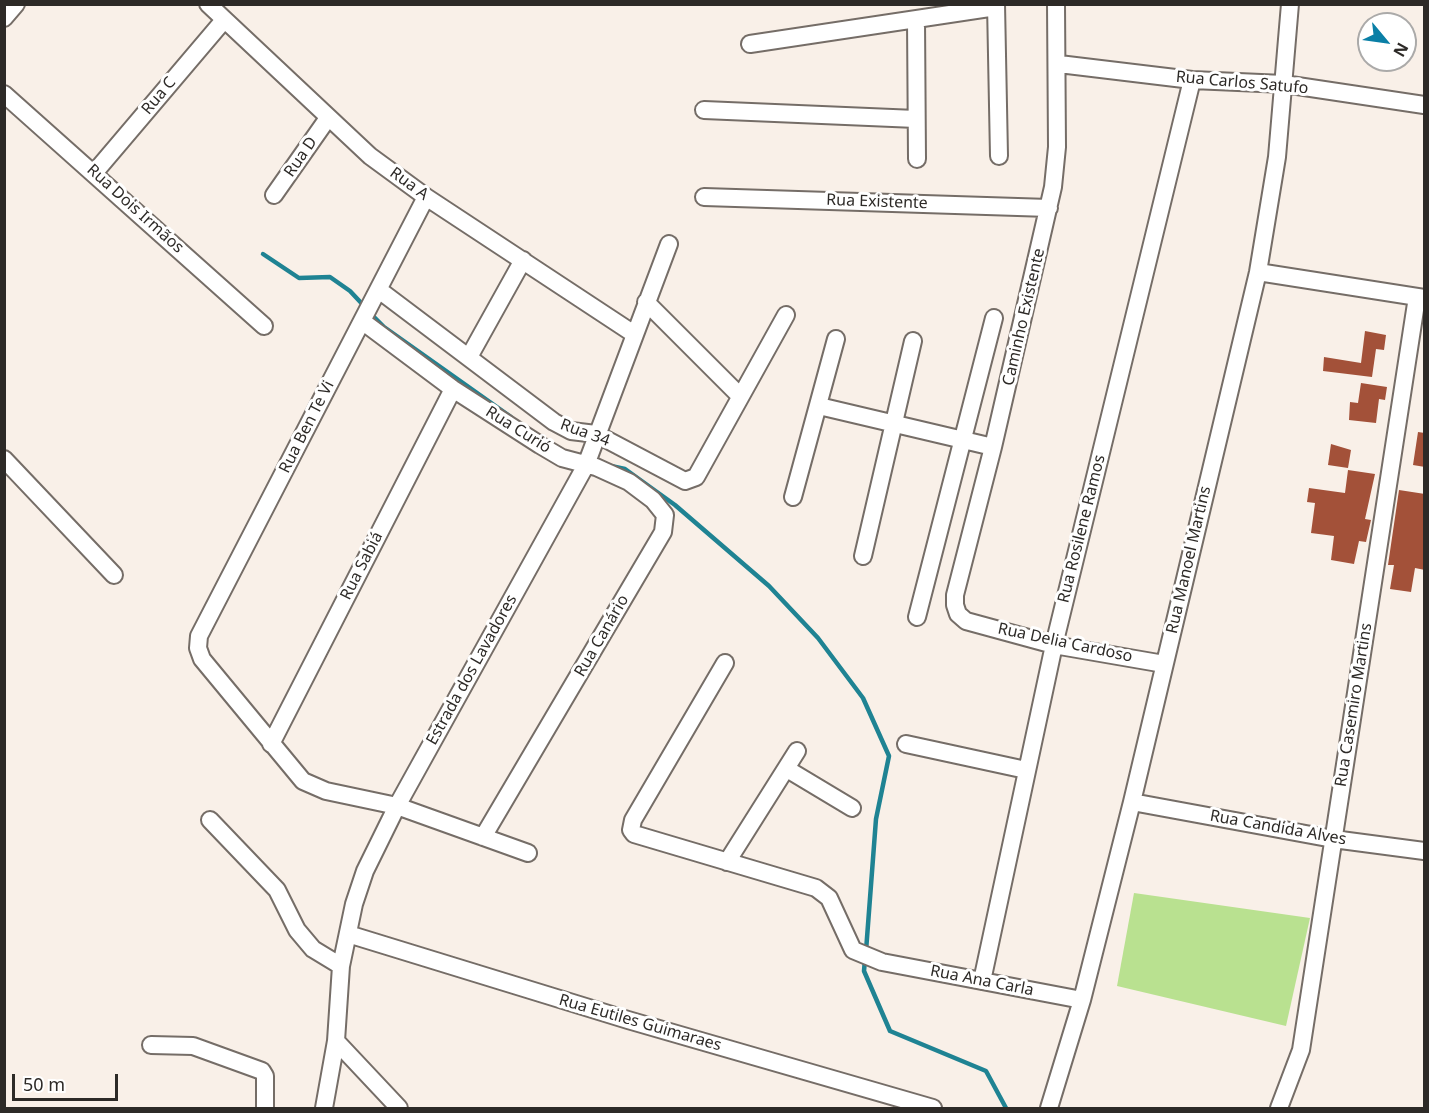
<!DOCTYPE html>
<meta charset="utf-8">
<style>
body{margin:0}
#map{position:relative;width:1429px;height:1113px;overflow:hidden;background:#f9f0e8;font-family:"Noto Sans",sans-serif}
canvas{display:block}
.frame{position:absolute;inset:0;border:6px solid #2d2a27;pointer-events:none}
.north{position:absolute;left:1357px;top:12px;width:60px;height:60px;box-sizing:border-box;background:#fff;border:2px solid #abaaa9;border-radius:50%;rotate:119deg;font-size:16px;font-weight:700;line-height:24px;text-align:center;color:#2d2a27}
.north::after{content:'';display:block;margin:auto;width:21px;height:27px;background:#0a7fa6;clip-path:polygon(50% 0,100% 100%,50% 72%,0 100%)}
.scale{position:absolute;left:12px;top:1074px;width:106px;height:27px;box-sizing:border-box;border:3px solid #2d2a27;border-top:0;padding-left:8px;font-size:18px;line-height:21px;white-space:nowrap;color:#2d2a27;-webkit-text-stroke:4px #fff;paint-order:stroke}
</style>
<div id="map">
<canvas width="1429" height="1113"></canvas>
<div class="frame"></div>
<div class="north">N</div>
<div class="scale">50 m</div>
</div>
<script>
const c = document.querySelector('canvas').getContext('2d');
c.lineJoin = 'round';
function fill(path, color) { c.fillStyle = color; c.fill(path, 'evenodd'); }
const poly = rows => new Path2D(rows.map(r => 'M' + r).join(''));
function trace(path, color, width, dash) { c.strokeStyle = color; c.lineWidth = width; c.lineCap = dash ? 'butt' : 'round'; c.setLineDash(dash || []); c.stroke(path); }
function label(font, color, halo, rows, align = 'center') {
  c.font = font + ' "Noto Sans",sans-serif'; c.lineWidth = 6; c.setLineDash([]); c.textBaseline = 'middle'; c.strokeStyle = halo; c.fillStyle = color; for (const [text, x, y, turn = 0] of rows) {
    c.save(); c.translate(x, y); c.rotate((+turn || 0) * Math.PI / 180); c.textAlign = isNaN(turn) ? turn : align; if (halo) c.strokeText(text, 0, 0); c.fillText(text, 0, 0); c.restore();
  }
}
const green = poly([
 [1134,893,1310,918,1286,1026,1117,986]
]);
const stream = poly([
 [263,254,299,278,330,277,350,291,365,307],
 [371,314,384,327,511,417],
 [611,466,625,469,675,505,769,586,818,638,863,698,889,756,876,819,866,951],
 [865,959,864,971,890,1031,986,1071,1006,1108]
]);
const building = poly([
 [1365,331,1386,335,1384,350,1376,349,1372,377,1323,371,1324,357,1361,363],
 [1361,383,1387,387,1385,400,1379,399,1376,423,1349,420,1350,402,1358,403],
 [1418,432,1425,433,1425,467,1413,465],
 [1331,444,1351,450,1348,468,1328,465],
 [1348,470,1375,474,1365,519,1371,520,1366,542,1359,541,1354,564,1331,560,1334,536,1311,533,1315,503,1307,502,1309,488,1345,493],
 [1399,490,1425,494,1425,570,1415,568,1411,592,1390,589,1394,565,1388,565]
]);
const minor = poly([
 [208,4,370,156,426,197,634,334],
 [996,4,999,156],
 [1056,4,1057,147,1053,187,993,447,955,595,955,605,958,614,966,621,1054,645,1164,664],
 [4,18,16,4],
 [916,20,917,159],
 [750,44,996,7],
 [1059,64,1192,80,1284,84,1424,105],
 [4,94,264,326],
 [704,110,916,119],
 [95,172,224,20],
 [274,195,328,118],
 [426,197,199,636,198,648,202,659,303,781,326,791,397,806,528,853],
 [704,197,1049,208],
 [1258,272,1424,298],
 [379,290,554,422,571,431,596,434,685,481,696,477,786,315],
 [646,302,740,396],
 [362,321,453,389,540,445,562,458,596,467,629,482,653,500,665,515,663,532,483,837],
 [469,357,523,260],
 [819,406,993,447],
 [4,459,114,575],
 [793,497,836,339],
 [863,556,913,341],
 [917,617,994,318],
 [725,663,633,820,631,830,634,834,816,888,829,898,853,950,882,962,1082,1000],
 [271,744,453,389],
 [906,744,1026,770],
 [787,769,852,808],
 [1132,802,1333,839,1424,851],
 [210,820,277,890,297,930,313,949,341,966],
 [727,862,797,751],
 [348,934,628,1020,933,1108],
 [982,981,1054,645,1192,80],
 [336,1041,399,1108],
 [151,1045,193,1046,262,1071,265,1076,265,1108],
 [324,1108,336,1041,341,966,354,904,365,871,397,806,586,465,669,244],
 [1049,1108,1082,1000,1132,802,1258,272,1277,157,1290,4],
 [1279,1108,1301,1050,1417,297]
]);
const streetNames = [
 ["Rua Carlos Satufo",1242,83,5],
 ["Rua C",159,96,-50],
 ["Rua D",301,157,-55],
 ["Rua A",409,184,36],
 ["Rua Existente",877,202,2],
 ["Rua Dois Irmãos",135,209,42],
 ["Caminho Existente",1024,317,-77],
 ["Rua Ben Te Vi",307,427,-63],
 ["Rua Curió",518,430,32],
 ["Rua 34",585,433,20],
 ["Rua Rosilene Ramos",1082,529,-76],
 ["Rua Manoel Martins",1189,560,-77],
 ["Rua Sabiá",362,566,-63],
 ["Rua Canário",602,636,-60],
 ["Rua Delia Cardoso",1065,643,12],
 ["Estrada dos Lavadores",472,670,-61],
 ["Rua Casemiro Martins",1354,705,-81],
 ["Rua Candida Alves",1278,828,10],
 ["Rua Ana Carla",982,981,11],
 ["Rua Eutiles Guimaraes",640,1023,16]
];
fill(green, '#b9e190');
trace(stream, '#1f8393', 4.5);
fill(building, '#a35139');
trace(minor, '#756d67', 20);
trace(minor, '#fff', 16);
label('16px', '#2d2a27', '#fff', streetNames);
</script>
